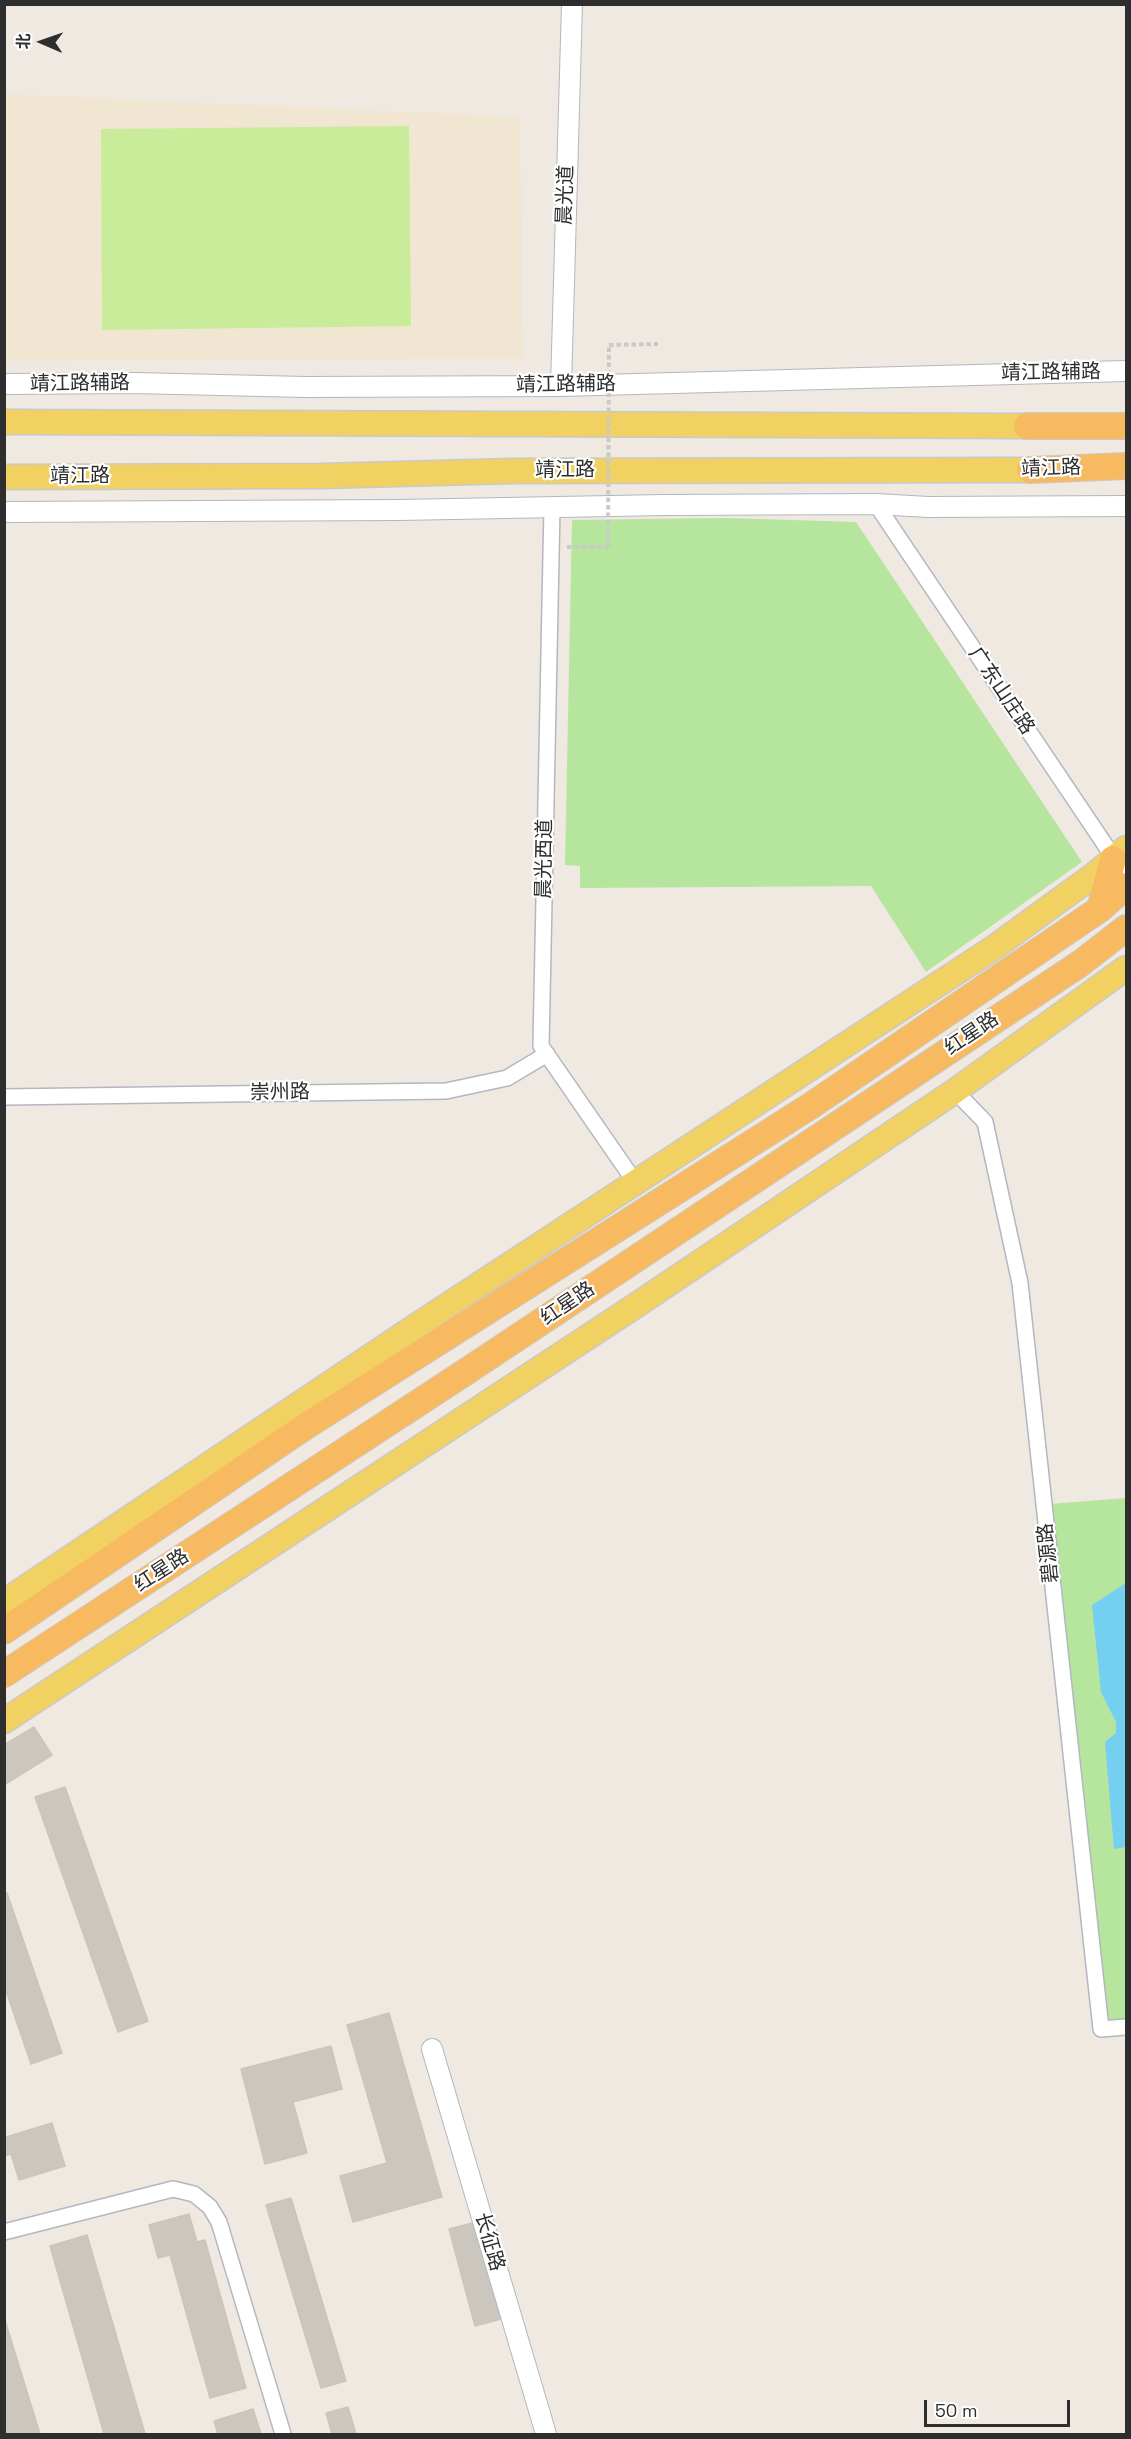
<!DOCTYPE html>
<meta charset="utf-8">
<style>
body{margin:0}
#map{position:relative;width:1131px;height:2439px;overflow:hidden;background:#efe9e1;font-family:"Space Grotesk","Noto Sans SC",sans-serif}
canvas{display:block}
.frame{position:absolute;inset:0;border:6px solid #2e2e2e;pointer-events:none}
.north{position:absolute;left:12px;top:12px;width:60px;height:60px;-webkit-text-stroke:4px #fff;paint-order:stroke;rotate:272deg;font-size:16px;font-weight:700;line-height:24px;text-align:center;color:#2e2e2e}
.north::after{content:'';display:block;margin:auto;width:21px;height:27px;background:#2e2e2e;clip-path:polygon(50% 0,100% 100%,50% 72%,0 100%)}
.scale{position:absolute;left:924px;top:2400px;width:146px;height:27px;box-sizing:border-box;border:3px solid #2e2e2e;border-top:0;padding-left:8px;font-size:18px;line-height:21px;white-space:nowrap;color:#2e2e2e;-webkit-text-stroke:4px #fff;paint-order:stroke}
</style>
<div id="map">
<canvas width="1131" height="2439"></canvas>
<div class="frame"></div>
<div class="north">北</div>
<div class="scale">50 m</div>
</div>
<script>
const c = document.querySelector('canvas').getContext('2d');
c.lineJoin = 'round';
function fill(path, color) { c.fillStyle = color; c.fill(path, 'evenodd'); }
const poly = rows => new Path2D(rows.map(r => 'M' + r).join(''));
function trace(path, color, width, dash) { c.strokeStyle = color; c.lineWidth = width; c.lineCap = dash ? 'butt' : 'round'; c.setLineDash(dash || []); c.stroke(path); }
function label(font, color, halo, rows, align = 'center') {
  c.font = font + ' "Space Grotesk","Noto Sans SC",sans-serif'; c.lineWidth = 4.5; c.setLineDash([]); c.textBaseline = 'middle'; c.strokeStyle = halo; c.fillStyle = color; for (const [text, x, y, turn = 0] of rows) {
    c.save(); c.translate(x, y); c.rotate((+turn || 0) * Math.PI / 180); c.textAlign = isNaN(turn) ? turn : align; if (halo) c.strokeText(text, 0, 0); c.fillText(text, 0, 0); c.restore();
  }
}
const education = poly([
 [5,94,520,117,523,358,5,361]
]);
const green = poly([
 [725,518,856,522,1082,862,926,972,871,886,580,888,580,866,565,865,572,520],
 [1126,1498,1126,2022,1105,2023,1049,1504]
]);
const pitch = poly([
 [409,126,411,326,102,330,101,129]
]);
const water = poly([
 [1126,1583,1126,1847,1114,1849,1105,1742,1116,1733,1116,1722,1101,1692,1092,1605]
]);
const building = poly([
 [34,1727,52,1755,4,1785,4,1745,34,1727],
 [65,1787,148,2021,118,2032,35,1797,65,1787],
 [7,1893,62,2053,31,2064,4,1985,4,1894,7,1893],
 [389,2013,442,2197,353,2222,340,2176,387,2163,347,2025,389,2013],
 [331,2046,342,2089,293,2102,307,2153,265,2164,241,2069,331,2046],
 [52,2123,65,2166,19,2180,11,2154,4,2156,4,2131,6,2137,52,2123],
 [291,2198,346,2381,321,2388,266,2205,291,2198],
 [189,2214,197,2242,205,2240,246,2388,210,2398,170,2255,158,2258,149,2225,189,2214],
 [476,2222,501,2319,475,2326,449,2229,476,2222],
 [87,2235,145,2434,104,2434,50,2246,87,2235],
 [4,2317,40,2434,4,2434,4,2317],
 [348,2407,356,2434,332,2434,326,2413,348,2407],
 [253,2409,261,2434,218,2434,214,2421,253,2409]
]);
const path = poly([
 [609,345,658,344],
 [567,547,608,547]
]);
const minor = poly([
 [876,504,1126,876],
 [552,507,541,1046,635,1182],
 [955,1091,985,1122,1020,1283,1101,2029,1126,2027],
 [4,1097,446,1091,507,1078,547,1054],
 [4,2232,173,2189,194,2194,210,2207,219,2222,283,2434]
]);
const tertiary = poly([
 [4,384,135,383,305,387,561,386,1126,371],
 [561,386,572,4],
 [4,512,399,510,664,505,876,504,928,507,1126,506],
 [432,2049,546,2434]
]);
const primary = poly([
 [4,422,1027,426],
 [4,477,322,476,512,471,1030,470],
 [4,1602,407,1332,995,947,1094,875,1126,848],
 [4,1721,635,1306,955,1091,1126,968]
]);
const trunk = poly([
 [1027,426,1126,426],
 [1030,470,1126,466],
 [1100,909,1113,859],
 [4,1631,306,1426,812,1105,1100,909,1126,886],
 [4,1674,464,1373,1081,963,1126,928]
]);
const pathBridge = poly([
 [608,547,609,345]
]);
const streetNames = [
 ["晨光道",566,195,-88],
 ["靖江路辅路",1051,373,-1],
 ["靖江路辅路",80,384,-1],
 ["靖江路辅路",566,385,-1],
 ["靖江路",1051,469,-2],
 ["靖江路",565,471],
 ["靖江路",80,477],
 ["广东山庄路",1001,691,56],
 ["晨光西道",545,859,-89],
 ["红星路",972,1034,-34],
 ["崇州路",280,1093,-1],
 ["红星路",568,1304,-34],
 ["碧源路",1049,1553,-96],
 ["红星路",162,1571,-33],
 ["长征路",489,2242,74]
];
fill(education, '#f0e6d1');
fill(green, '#b6e59e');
fill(pitch, '#c9ec9a');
fill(water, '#75cff0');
fill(building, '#cbc7bf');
trace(building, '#cbc5ba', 1.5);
trace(minor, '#b4b7c1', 18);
trace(tertiary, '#b4b7c1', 22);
trace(primary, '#c9c9c9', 27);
trace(trunk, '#c9c9c9', 28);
trace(path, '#c9c9c9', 4, [4.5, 3]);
trace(minor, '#fff', 15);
trace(tertiary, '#fff', 20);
trace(primary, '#f2d163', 24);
trace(trunk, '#f8ba60', 26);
trace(pathBridge, '#c9c9c9', 4, [4.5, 3]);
label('20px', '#2e2e2e', '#fff', streetNames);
</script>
